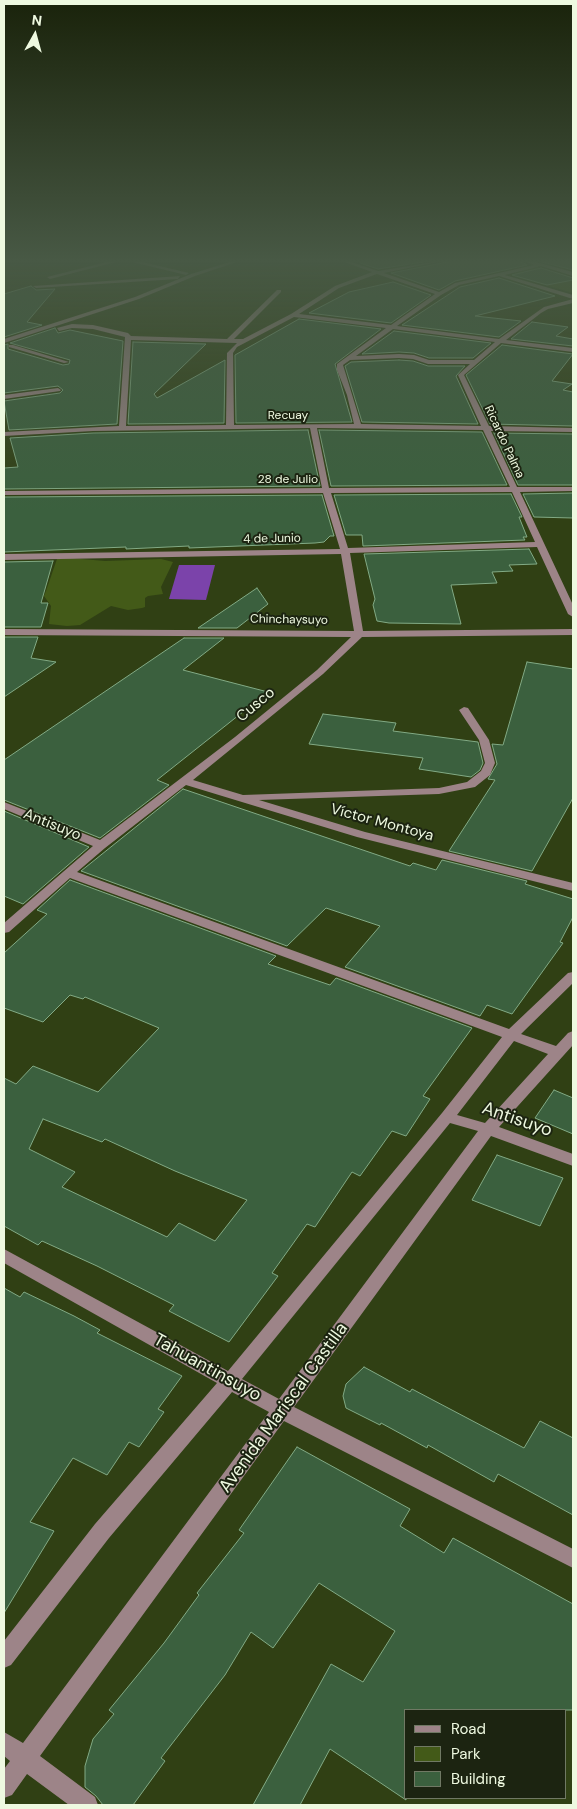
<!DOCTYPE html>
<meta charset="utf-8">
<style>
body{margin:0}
#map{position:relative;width:577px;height:1809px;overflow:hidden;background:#304014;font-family:"DM Sans",sans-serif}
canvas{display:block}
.frame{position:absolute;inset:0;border:5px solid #eef9e0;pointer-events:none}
.legend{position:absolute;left:404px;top:1709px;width:162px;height:90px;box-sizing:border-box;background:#1c2411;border:1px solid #707964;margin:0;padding:6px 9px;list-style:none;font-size:15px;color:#eef9e0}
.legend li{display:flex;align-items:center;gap:10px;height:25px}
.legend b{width:25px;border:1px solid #707964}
.north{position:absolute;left:10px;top:10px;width:50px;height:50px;-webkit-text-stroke:4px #1c2411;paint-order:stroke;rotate:7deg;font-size:14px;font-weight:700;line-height:20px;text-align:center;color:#eef9e0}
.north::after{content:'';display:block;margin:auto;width:18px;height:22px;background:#eef9e0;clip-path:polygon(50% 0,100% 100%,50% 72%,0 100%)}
</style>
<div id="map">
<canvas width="577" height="1809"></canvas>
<div class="frame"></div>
<ul class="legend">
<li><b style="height:6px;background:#9d8488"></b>Road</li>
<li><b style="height:14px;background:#435a18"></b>Park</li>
<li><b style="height:14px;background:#3b603e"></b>Building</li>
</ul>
<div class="north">N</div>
</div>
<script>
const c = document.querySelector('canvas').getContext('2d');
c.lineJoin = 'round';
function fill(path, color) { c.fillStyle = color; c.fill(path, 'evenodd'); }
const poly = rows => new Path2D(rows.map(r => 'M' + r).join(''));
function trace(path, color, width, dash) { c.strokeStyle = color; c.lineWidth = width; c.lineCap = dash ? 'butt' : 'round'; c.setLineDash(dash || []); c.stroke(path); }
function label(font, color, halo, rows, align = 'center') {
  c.font = font + ' "DM Sans",sans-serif'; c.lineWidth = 4; c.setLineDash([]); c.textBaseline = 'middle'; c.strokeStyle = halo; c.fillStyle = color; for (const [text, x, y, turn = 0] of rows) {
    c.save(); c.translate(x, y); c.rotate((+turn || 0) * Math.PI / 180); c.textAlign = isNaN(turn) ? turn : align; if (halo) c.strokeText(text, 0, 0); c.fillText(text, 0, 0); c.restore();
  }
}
const green = poly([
 [538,267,573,277,573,293,510,275,529,268],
 [70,558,105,561,161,559,173,562,161,587,163,594,148,596,145,598,145,607,142,608,128,610,111,606,80,625,67,626,49,624,51,606,44,596,46,591,57,559]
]);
const water = poly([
 [179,565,215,565,206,600,169,599]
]);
const building = poly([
 [360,259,442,259,378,269,360,263,360,259],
 [454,259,516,259,527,265,455,281,439,290,391,273,452,261,454,259],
 [531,259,573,259,573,270,531,259],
 [541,268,573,278,573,280,547,285,512,275,541,268],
 [499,278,555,296,475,316,521,321,499,337,402,325,460,287,499,278],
 [393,282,431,295,391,323,309,313,349,292,393,282],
 [31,286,36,290,55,289,27,322,42,325,4,337,4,294,31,286],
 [299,319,381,329,335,364,352,422,236,423,235,355,299,319],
 [532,322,568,327,556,336,573,339,573,346,511,339,532,322],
 [55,328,58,333,70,330,123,341,117,424,9,430,4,401,60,393,63,390,58,386,4,393,4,345,8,344,8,349,63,365,69,364,70,360,10,343,55,328],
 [394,331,491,343,473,358,429,358,414,353,399,352,362,354,394,331],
 [133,342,206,344,154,394,157,398,225,360,224,423,128,424,133,342],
 [502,345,573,354,552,381,572,384,563,390,573,392,573,426,490,424,466,375,502,345],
 [399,360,413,361,428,366,465,366,456,376,478,424,362,422,345,366,351,362,399,360],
 [308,430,320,486,4,489,4,468,18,467,10,438,93,433,308,430],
 [319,430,482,432,507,485,331,486,319,430],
 [494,433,573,434,573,485,518,485,494,433],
 [573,493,573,518,534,517,523,494,573,493],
 [511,494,522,517,519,517,527,537,523,537,525,540,363,546,362,535,346,535,334,495,511,494],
 [322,495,334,536,330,536,324,542,315,543,189,548,189,546,126,549,126,547,4,552,4,497,322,495],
 [529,549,537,564,509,565,513,571,492,572,497,583,451,585,461,624,389,623,377,621,373,605,375,599,364,554,529,549],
 [53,561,41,603,48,603,41,627,4,627,4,562,53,561],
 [257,588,268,604,237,628,198,628,257,588],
 [4,637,38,637,31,658,56,662,4,697,4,637],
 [184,638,224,638,183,670,268,692,157,780,169,785,100,838,4,800,4,760,184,638],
 [527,662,573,669,573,798,532,871,449,851,495,780,488,779,497,764,492,744,503,745,527,662],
 [323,714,396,723,393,731,478,742,483,763,480,770,471,777,419,769,423,758,309,744,323,714],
 [183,789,410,866,413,863,436,870,442,860,527,881,525,884,573,899,573,917,560,942,563,943,512,1014,487,1005,480,1016,345,967,380,926,326,908,287,946,81,871,183,789],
 [4,811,89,847,23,904,4,896,4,811],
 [70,880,276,956,268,964,330,985,336,978,472,1028,423,1096,430,1099,406,1136,392,1131,360,1176,352,1172,315,1227,307,1224,272,1273,278,1276,229,1342,169,1311,174,1305,97,1266,42,1241,38,1245,4,1226,4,1078,16,1084,33,1066,98,1092,159,1028,85,997,83,999,70,995,43,1022,4,1008,4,953,47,914,37,910,70,880],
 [43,1119,102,1142,105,1139,175,1171,247,1200,215,1241,179,1223,167,1237,62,1187,75,1172,29,1149,43,1119],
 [554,1090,573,1098,573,1134,535,1118,554,1090],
 [497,1155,563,1178,540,1226,472,1200,497,1155],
 [4,1288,20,1297,24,1292,74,1316,100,1330,97,1333,182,1376,158,1409,164,1412,139,1447,129,1442,107,1475,73,1458,30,1522,54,1531,4,1613,4,1288],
 [364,1367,410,1392,412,1389,524,1448,540,1421,573,1438,573,1515,498,1474,494,1482,428,1445,427,1448,381,1423,380,1425,346,1408,343,1396,346,1384,364,1367],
 [297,1447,410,1509,400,1526,444,1553,453,1538,573,1604,573,1710,406,1710,406,1800,330,1749,300,1805,253,1805,331,1664,363,1682,395,1631,319,1583,273,1648,251,1632,225,1675,161,1758,165,1761,133,1805,103,1805,96,1796,85,1787,85,1766,93,1739,114,1714,109,1710,164,1643,199,1595,197,1593,244,1533,239,1530,297,1447]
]);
const minor = poly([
 [118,259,130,259,189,273,186,275,124,260,50,279,47,277,118,259],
 [239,259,246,259,195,276,139,299,4,343,4,339,135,297,191,274,239,259],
 [336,259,342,259,378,271,452,259,384,273,439,292,455,283,534,265,518,259,525,259,573,272,573,276,541,266,505,275,573,295,573,299,499,276,459,285,441,295,397,326,499,339,544,307,573,299,573,303,548,309,541,313,506,340,573,348,573,352,501,343,464,375,489,426,573,428,573,432,491,431,517,487,573,487,573,491,520,492,573,605,573,617,568,614,537,547,350,553,363,631,573,629,573,635,362,637,323,674,193,780,243,795,439,788,467,782,481,771,485,763,479,740,459,710,464,707,468,708,489,740,495,763,490,775,475,787,439,794,259,800,365,832,573,883,573,891,357,837,186,785,105,848,77,872,509,1029,568,973,573,972,573,983,521,1034,556,1046,568,1033,573,1031,573,1045,499,1127,573,1154,573,1166,491,1136,294,1407,573,1549,573,1568,284,1421,40,1756,95,1797,98,1805,69,1805,27,1774,12,1795,4,1798,4,1769,10,1761,4,1756,4,1732,23,1743,269,1412,232,1392,109,1538,11,1665,4,1668,4,1641,95,1524,217,1383,4,1263,4,1249,228,1371,442,1113,502,1037,70,878,9,932,4,933,4,923,93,846,4,809,4,802,100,840,235,737,317,670,351,637,4,635,4,629,354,631,341,554,4,560,4,554,340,549,323,493,4,495,4,491,322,488,310,428,93,431,4,436,4,432,119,426,125,337,93,329,72,328,59,331,57,328,72,324,93,325,128,333,131,336,227,339,277,290,281,290,281,292,234,339,243,339,291,314,335,286,372,272,336,259],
 [377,274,435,294,391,325,299,314,339,288,377,274],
 [294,317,386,328,337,364,337,370,347,395,354,424,234,425,233,353,237,347,294,317],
 [393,329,495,342,474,360,429,360,414,355,399,354,356,356,393,329],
 [131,340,237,343,227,353,226,425,126,426,131,340],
 [399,358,413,359,428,364,470,364,458,375,481,426,361,424,343,365,350,360,399,358],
 [317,428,483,430,510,487,329,488,317,428],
 [512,492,535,542,348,548,331,493,512,492],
 [514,1041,548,1054,485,1123,457,1115,514,1041],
 [450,1123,478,1131,279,1399,242,1379,450,1123],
 [180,276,178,279,36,288,33,286,180,276],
 [9,345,13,345,69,362,64,363,9,347,9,345],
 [58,388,61,390,60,391,4,399,4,395,58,388]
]);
const farStreetnames = [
 ["Recuay",288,416],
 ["Ricardo Palma",504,442,65],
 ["28 de Julio",288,480],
 ["4 de Junio",272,539,-1],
 ["Chinchaysuyo",289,620,1]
];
const streetNames = [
 ["Cusco",256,705,-40],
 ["Víctor Montoya",382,823,15],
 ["Antisuyo",52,825,22]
];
const nearStreetnames = [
 ["Antisuyo",517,1120,19],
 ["Tahuantinsuyo",207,1368,29],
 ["Avenida Mariscal Castilla",284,1408,-54]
];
fill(green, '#435a18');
fill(water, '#7b43aa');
fill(building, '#3b603e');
trace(building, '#82aa85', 1);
fill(minor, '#9d8488');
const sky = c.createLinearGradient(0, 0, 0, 512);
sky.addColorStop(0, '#1a230b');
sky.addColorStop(0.51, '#485945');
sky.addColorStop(1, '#48594500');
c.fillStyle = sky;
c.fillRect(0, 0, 577, 512);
label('12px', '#eef9e0', '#1c2411', farStreetnames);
label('15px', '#eef9e0', '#1c2411', streetNames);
label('18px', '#eef9e0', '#1c2411', nearStreetnames);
</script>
